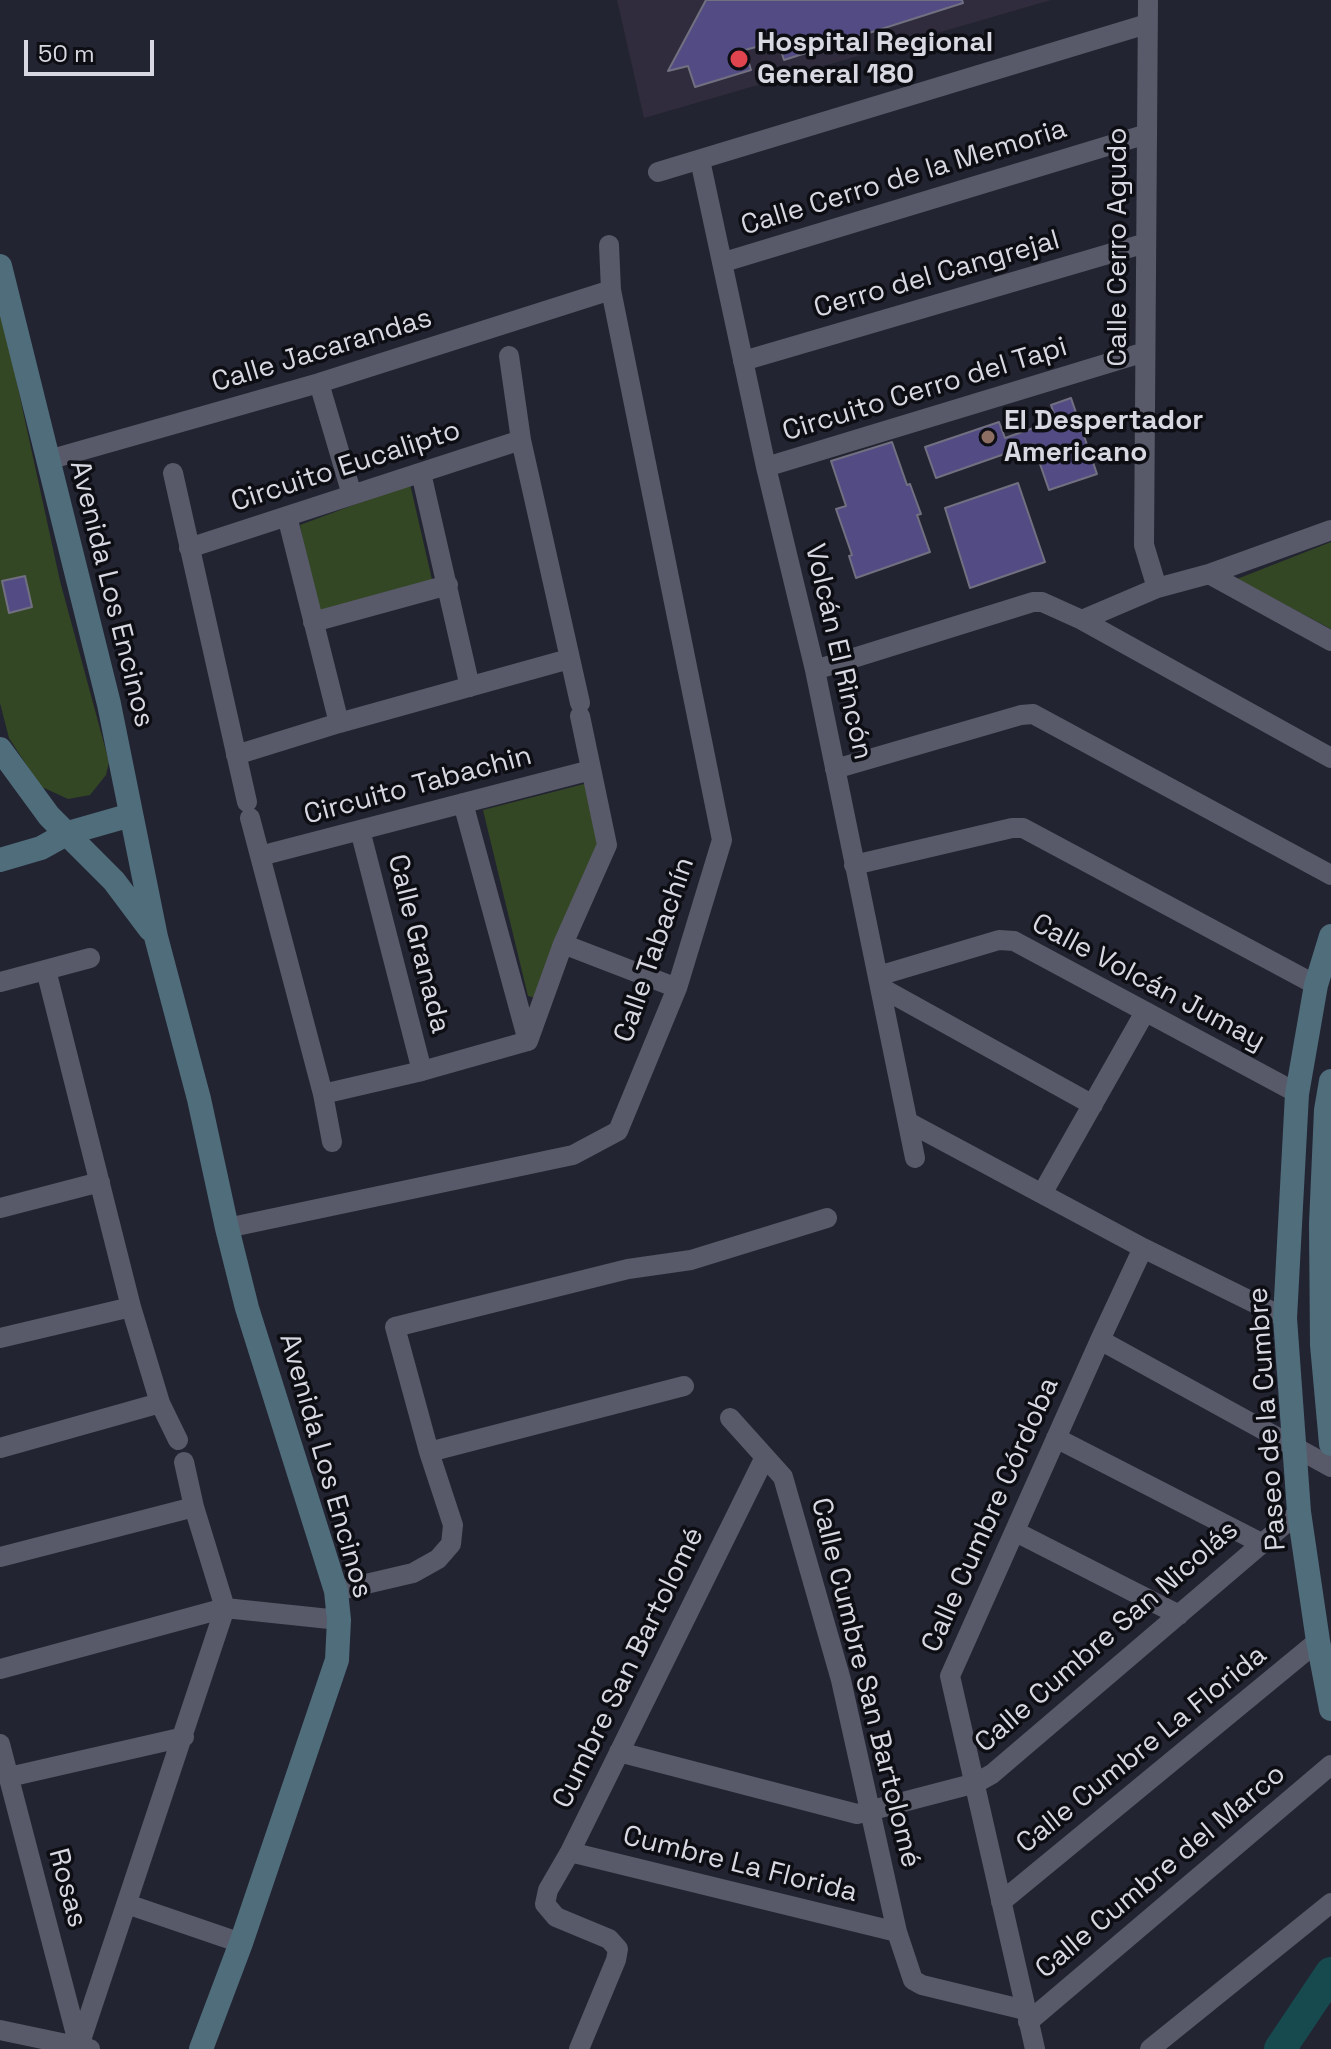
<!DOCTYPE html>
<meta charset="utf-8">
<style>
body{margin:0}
#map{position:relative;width:1331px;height:2049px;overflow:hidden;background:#232431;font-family:"Space Grotesk",sans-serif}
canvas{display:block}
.scale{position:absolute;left:24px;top:40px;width:130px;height:36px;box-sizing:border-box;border:4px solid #d7d8e1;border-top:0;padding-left:10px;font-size:24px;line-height:28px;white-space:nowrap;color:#d7d8e1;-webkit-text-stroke:6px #0d0e14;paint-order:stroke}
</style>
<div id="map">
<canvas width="1331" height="2049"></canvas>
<div class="scale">50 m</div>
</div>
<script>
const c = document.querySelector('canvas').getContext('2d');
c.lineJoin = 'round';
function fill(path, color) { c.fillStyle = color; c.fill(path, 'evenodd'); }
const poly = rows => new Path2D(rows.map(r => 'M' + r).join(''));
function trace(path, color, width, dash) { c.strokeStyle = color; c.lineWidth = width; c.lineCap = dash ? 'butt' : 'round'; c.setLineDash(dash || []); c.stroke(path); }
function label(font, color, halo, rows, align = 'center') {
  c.font = font + ' "Space Grotesk",sans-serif'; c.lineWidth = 7; c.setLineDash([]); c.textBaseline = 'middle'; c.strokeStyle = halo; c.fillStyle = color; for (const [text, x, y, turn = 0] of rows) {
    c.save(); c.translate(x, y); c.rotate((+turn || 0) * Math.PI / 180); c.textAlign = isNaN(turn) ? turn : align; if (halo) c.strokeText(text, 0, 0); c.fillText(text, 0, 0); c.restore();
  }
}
const medical = poly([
 [617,0,1051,0,644,118]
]);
const green = poly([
 [0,306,60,581,109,762,106,775,90,795,68,799,40,786,9,738,0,703],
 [410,484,433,584,318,614,300,525],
 [1331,542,1331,629,1237,579],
 [588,783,602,848,540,999,528,996,483,810]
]);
const river = poly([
 [1280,2049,1331,1973]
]);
const building = poly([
 [706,0,962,0,963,3,784,60,778,41,745,50,751,70,695,87,688,66,668,71,706,0],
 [1071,398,1097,474,1049,490,1033,444,936,478,925,447,999,422,1005,438,1056,420,1051,405,1071,398],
 [892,442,907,485,910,484,921,514,917,515,930,552,856,578,849,556,852,555,836,509,846,506,831,461,892,442],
 [1018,483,1045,562,970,588,945,508,1018,483],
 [25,576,32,607,9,613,2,581,25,576]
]);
const street = poly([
 [1148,0,1144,545,1157,588],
 [700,160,766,467,815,670,915,1158],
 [658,172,1147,24],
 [724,262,1147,134],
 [509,356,521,440,580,703],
 [743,361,1146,243],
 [319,383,352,495],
 [48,460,319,383,611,290],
 [766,467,1145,352],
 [173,473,247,802],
 [421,473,470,687],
 [287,516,339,723],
 [189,548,521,440],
 [1209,574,1331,641],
 [1082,620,1157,588,1209,574,1331,530],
 [313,622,448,585],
 [815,670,1033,602,1042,602,1082,620,1331,758],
 [236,755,339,723,569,659],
 [835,769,1021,715,1033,714,1331,875],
 [463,803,528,1041],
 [250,818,323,1094,332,1142],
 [360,830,422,1071],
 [260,856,591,770],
 [854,865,1012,828,1023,828,1316,985],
 [563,944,677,988],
 [46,970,131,1307,160,1403,178,1440],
 [878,976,999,940,1014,941,1297,1093],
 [0,982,90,958],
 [880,987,1093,1105],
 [528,1041,563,944,607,845,580,716],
 [323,1094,422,1071,528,1041],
 [908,1122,1143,1248,1285,1318],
 [1043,1192,1145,1012],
 [0,1208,100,1182],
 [227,1228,573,1155,618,1131,677,988,722,840,611,290,609,245],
 [0,1338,131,1307],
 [1100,1340,1331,1467],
 [730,1418,783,1477,841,1680,897,1932,913,1980,922,1985,1025,2010],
 [1056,1438,1261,1543],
 [0,1448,160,1403],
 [429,1452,684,1386],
 [184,1462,194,1507],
 [1016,1532,1179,1615],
 [0,1557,194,1507,225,1608,79,2046],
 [336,1591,413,1573,438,1559,451,1544,453,1525,429,1452,395,1327,628,1269,691,1260,827,1218],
 [0,1669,225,1608,339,1620],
 [0,1744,79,2046],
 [619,1752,857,1814,976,1783,992,1774,1299,1512],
 [9,1777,184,1737],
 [570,1852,897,1932],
 [1001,1902,1318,1641],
 [127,1904,241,1943],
 [1028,2022,1331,1765],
 [0,2030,90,2049],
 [579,2049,616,1960,618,1949,609,1939,556,1917,545,1904,548,1890,570,1852,765,1457],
 [1035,2049,950,1676,1100,1340,1143,1248],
 [1150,2049,1331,1903]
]);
const secondary = poly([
 [0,266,109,704,156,937,199,1099,227,1228,247,1308,336,1591,339,1620,337,1660,241,1943,201,2049],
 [0,749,49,816,114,881,150,929],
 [0,860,41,848,68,833,131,815],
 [1331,936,1316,985,1297,1094,1285,1318,1299,1512,1318,1641,1331,1709],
 [1331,1081,1326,1110,1321,1224,1322,1345,1331,1444]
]);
const markers = [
 [739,59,10,"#e0444e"],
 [988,437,8,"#8d6e63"]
];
const poiNames = [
 ["Hospital Regional",757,43],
 ["General 180",757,75],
 ["El Despertador",1004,421],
 ["Americano",1004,453]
];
const streetNames = [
 ["Calle Cerro de la Memoria",904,178,-17],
 ["Calle Cerro Agudo",1118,247,-90],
 ["Cerro del Cangrejal",937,275,-16],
 ["Calle Jacarandas",322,351,-17],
 ["Circuito Cerro del Tapi",925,390,-17],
 ["Circuito Eucalipto",346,467,-18],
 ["Avenida Los Encinos",111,594,76],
 ["Volcán El Rincón",838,652,77],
 ["Circuito Tabachin",418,786,-15],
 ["Calle Granada",418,944,76],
 ["Calle Tabachín",655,950,-71],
 ["Calle Volcán Jumay",1148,983,28],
 ["Paseo de la Cumbre",1268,1419,-94],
 ["Avenida Los Encinos",325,1466,74],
 ["Calle Cumbre Córdoba",991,1515,-66],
 ["Calle Cumbre San Nicolás",1107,1637,-41],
 ["Cumbre San Bartolomé",629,1668,-64],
 ["Calle Cumbre San Bartolomé",865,1683,76],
 ["Calle Cumbre La Florida",1142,1750,-39],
 ["Cumbre La Florida",740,1865,14],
 ["Calle Cumbre del Marco",1161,1872,-40],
 ["Rosas",67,1888,75]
];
fill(medical, '#312c3d');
fill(green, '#344724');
trace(river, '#164a4f', 32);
fill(building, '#534c84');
trace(building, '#717080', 2);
trace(street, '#585969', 20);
trace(secondary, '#506d7c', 24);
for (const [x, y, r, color] of markers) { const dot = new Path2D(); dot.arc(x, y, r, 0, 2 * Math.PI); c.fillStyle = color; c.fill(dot); trace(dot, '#0d0e14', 3); }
label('bold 28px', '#d7d8e1', '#0d0e14', poiNames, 'left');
label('28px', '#d7d8e1', '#0d0e14', streetNames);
</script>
